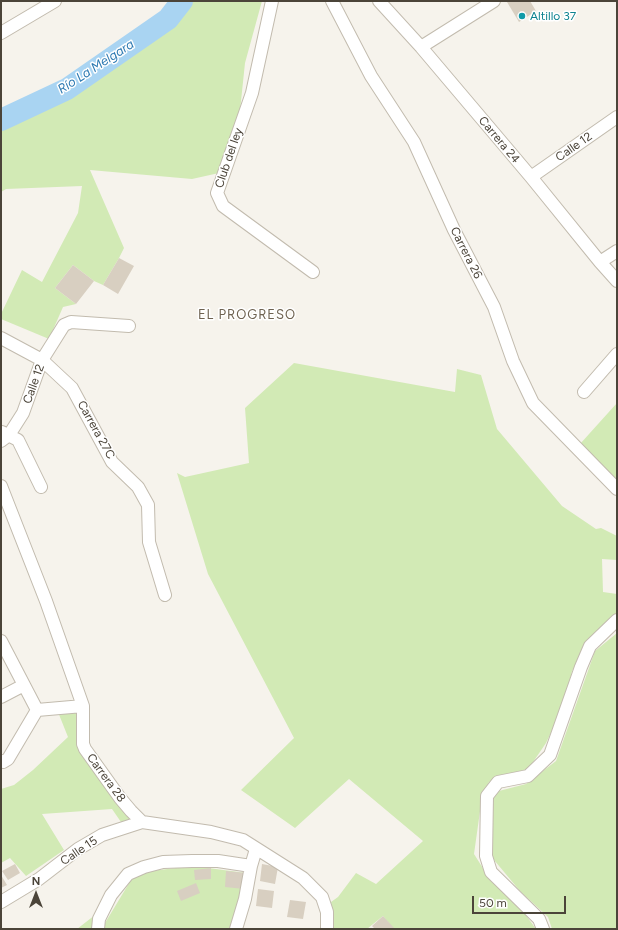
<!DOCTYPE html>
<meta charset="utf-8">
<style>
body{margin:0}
#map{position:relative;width:618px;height:930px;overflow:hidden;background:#f6f3ec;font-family:Figtree,sans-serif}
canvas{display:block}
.frame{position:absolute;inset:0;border:2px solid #4b4439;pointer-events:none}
.north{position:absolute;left:16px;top:874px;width:40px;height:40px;-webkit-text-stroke:3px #fff;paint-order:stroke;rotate:0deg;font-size:11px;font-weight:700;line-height:16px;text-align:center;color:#4b4439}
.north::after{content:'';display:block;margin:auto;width:14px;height:18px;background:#4b4439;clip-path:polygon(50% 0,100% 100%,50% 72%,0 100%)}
.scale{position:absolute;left:472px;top:896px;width:94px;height:18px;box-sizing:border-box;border:2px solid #4b4439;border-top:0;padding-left:5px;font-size:12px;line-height:14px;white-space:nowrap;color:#4b4439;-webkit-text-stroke:3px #fff;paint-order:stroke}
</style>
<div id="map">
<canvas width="618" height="930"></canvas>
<div class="frame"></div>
<div class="north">N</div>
<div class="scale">50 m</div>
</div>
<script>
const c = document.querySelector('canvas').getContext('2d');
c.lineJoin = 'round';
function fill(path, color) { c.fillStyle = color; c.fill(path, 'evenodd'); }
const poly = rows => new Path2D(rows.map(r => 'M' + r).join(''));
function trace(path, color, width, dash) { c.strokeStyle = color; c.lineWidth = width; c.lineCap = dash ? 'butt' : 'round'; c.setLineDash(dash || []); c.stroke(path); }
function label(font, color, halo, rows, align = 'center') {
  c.font = font + ' Figtree,sans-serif'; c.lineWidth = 3; c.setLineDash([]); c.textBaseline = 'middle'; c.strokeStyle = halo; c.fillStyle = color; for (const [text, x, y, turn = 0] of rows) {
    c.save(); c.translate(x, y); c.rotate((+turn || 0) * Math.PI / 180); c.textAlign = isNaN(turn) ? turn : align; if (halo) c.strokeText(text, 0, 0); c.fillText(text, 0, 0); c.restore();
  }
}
const green = poly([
 [189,1,262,1,245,63,239,120,219,173,192,179,90,170,124,248,119,258,103,285,94,281,73,265,55,288,76,304,63,307,49,339,1,319,1,314,22,270,42,282,78,213,82,186,6,189,1,192,1,126,73,92,173,24],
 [294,363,455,392,457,369,481,375,497,429,562,506,596,529,601,528,617,536,617,560,602,559,603,592,617,594,617,616,591,639,572,671,565,703,546,743,529,768,503,778,489,782,482,797,474,854,491,881,522,910,536,929,393,929,383,916,367,929,334,929,331,902,338,897,356,873,376,884,423,841,349,779,295,828,241,790,294,738,208,574,177,473,185,477,249,463,245,408],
 [617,403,617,482,580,444],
 [617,633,617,929,552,929,548,917,520,891,489,854,488,812,495,792,526,784,556,761,595,651],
 [58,712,82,713,80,747,134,819,121,822,112,809,42,814,64,850,26,876,10,858,1,863,1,789,14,785,33,770,68,737],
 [193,866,246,873,244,889,229,929,104,929,105,923,131,880,142,872],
 [95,915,92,929,77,929]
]);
const river = poly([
 [1,120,67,89,168,19,182,1]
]);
const building = poly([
 [509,1,530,1,536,11,519,22,507,2],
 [119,258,134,266,118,294,103,285],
 [73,265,94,281,76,304,55,288],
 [15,864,20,873,8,880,2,871],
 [262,864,278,867,275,884,260,881],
 [211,868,211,879,195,880,194,870],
 [226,871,246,873,244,889,225,887],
 [1,875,7,885,1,888],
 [196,883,200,893,181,901,177,891],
 [258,889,274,891,272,908,256,906],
 [290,900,306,902,303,919,287,917],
 [383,916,395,929,375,929,372,926]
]);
const street = poly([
 [272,1,252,93,217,193,223,206,313,272],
 [332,1,371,76,414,142,454,230,494,307,513,361,533,403,617,489],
 [379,1,421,47,531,177,600,262,617,281],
 [1,33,55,1],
 [421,47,494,1],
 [531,177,617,117],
 [600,262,617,251],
 [1,338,42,360,72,388,112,462,138,487,148,505,149,542,165,595],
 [584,392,617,354],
 [2,432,18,440,41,487],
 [1,441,9,435,23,413,42,360,64,325,71,322,129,326],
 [1,486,46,601,83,706,83,744,85,749,120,798,131,811,142,822,211,832,243,840,303,878,322,897,327,912,327,929],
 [1,641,37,710],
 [1,697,24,685],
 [1,761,3,762,8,759,37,710,83,706],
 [1,902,39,879,78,849,102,835,142,822],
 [98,929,99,919,111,895,128,874,144,867,163,862,192,861,218,861,251,866],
 [236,929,245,899,251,866,256,849],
 [543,929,539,919,491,872,486,856,487,796,498,782,528,776,550,755,581,667,590,646,617,620]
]);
const markers = [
 [522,16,4,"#0f9aa8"]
];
const cultureNames = [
 ["Altillo 37",530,16]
];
const streetNames = [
 ["Carrera 24",499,140,50],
 ["Calle 12",574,147,-35],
 ["Club del ley",229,158,-71],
 ["Carrera 26",466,253,63],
 ["Calle 12",34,384,-70],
 ["Carrera 27C",96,430,61],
 ["Carrera 28",106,778,54],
 ["Calle 15",79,851,-34]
];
const waterNames = [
 ["Río La Melgara",96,67,-33]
];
const neighbourhoodNames = [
 ["EL PROGRESO",247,315]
];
fill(green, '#d2eab5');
trace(river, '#a9d4f2', 22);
fill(building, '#d8cfc1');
trace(street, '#c2bbae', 14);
trace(street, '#fff', 12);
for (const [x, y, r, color] of markers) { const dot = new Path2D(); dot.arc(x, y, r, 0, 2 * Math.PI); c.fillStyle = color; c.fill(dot); trace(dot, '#fff', 1.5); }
label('12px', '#0d838f', '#fff', cultureNames, 'left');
label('12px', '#4b4439', '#fff', streetNames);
label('italic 13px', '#2e7ab2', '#fff', waterNames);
c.letterSpacing = '1px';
label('13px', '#6e6250', '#fff', neighbourhoodNames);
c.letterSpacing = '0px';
</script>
